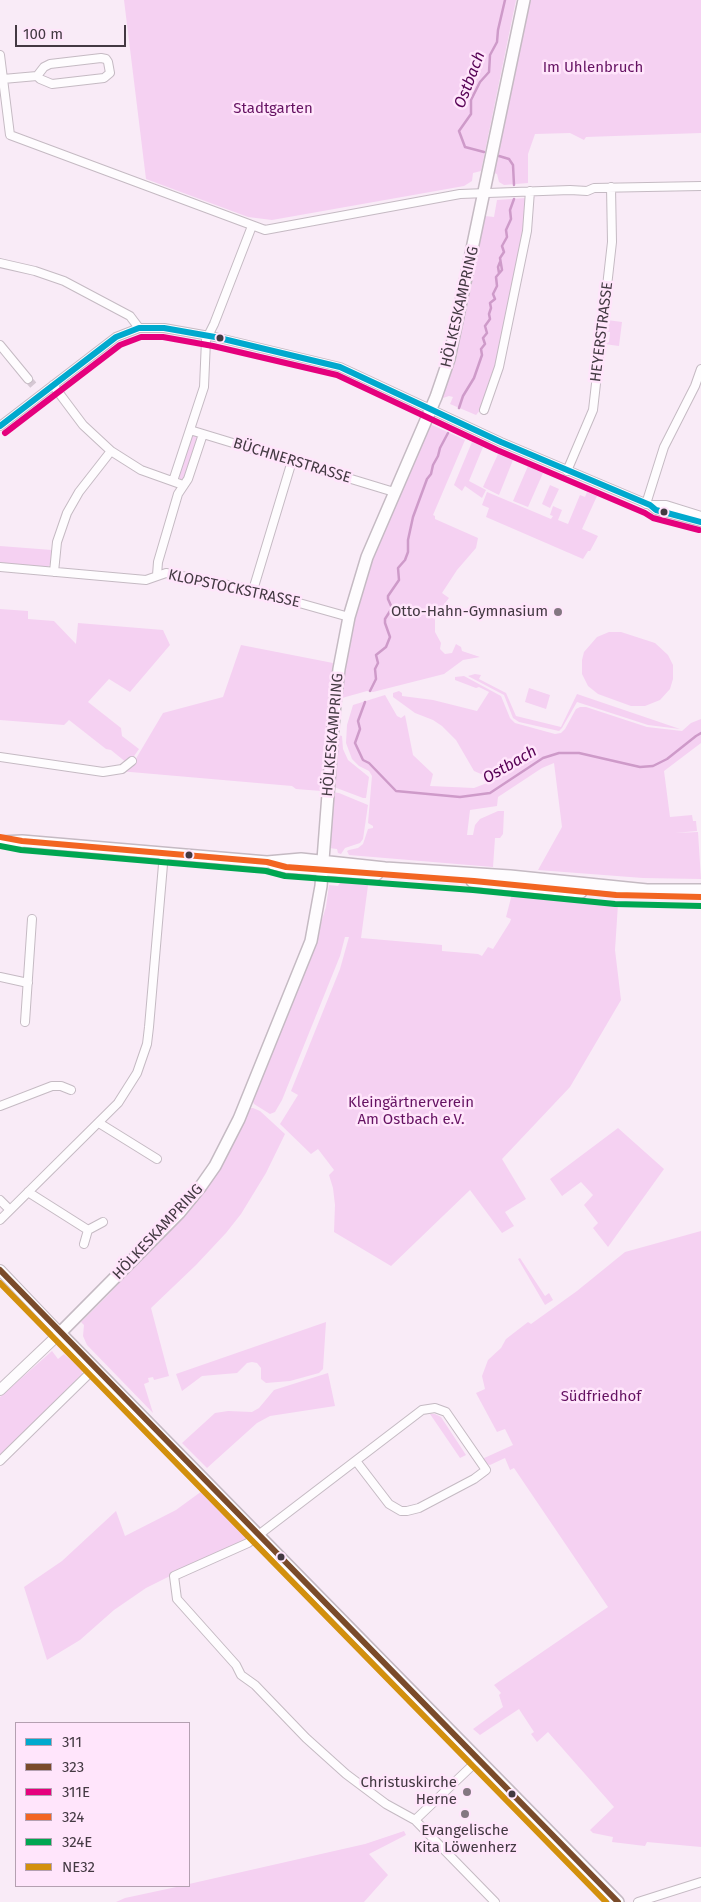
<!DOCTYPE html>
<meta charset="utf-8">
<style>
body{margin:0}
#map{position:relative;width:701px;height:1902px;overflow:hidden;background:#f9ebf7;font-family:"Fira Sans",sans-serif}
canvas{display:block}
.legend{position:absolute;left:15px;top:1722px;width:175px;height:165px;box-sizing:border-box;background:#ffe5fb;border:1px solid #b4a0b1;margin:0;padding:6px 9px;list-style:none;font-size:15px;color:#433942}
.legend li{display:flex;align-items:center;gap:10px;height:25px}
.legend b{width:25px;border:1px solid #b4a0b1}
.scale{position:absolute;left:15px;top:25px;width:111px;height:22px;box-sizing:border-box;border:2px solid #433942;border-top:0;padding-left:6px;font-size:15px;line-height:18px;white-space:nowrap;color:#433942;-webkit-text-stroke:4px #ffe5fb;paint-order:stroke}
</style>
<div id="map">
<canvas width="701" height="1902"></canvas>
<ul class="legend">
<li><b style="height:6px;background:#00a9ce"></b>311</li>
<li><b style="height:6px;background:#7a4b2a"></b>323</li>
<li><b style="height:6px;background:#e5007d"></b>311E</li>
<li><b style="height:6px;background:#f26522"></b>324</li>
<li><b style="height:6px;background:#00a651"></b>324E</li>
<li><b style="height:6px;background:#d3900d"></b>NE32</li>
</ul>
<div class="scale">100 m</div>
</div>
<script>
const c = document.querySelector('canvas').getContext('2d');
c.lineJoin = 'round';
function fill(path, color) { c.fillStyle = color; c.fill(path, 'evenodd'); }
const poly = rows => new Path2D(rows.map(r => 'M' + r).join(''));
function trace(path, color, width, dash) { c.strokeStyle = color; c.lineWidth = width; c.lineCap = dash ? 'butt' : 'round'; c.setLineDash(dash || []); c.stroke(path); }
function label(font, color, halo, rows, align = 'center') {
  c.font = font + ' "Fira Sans",sans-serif'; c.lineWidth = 5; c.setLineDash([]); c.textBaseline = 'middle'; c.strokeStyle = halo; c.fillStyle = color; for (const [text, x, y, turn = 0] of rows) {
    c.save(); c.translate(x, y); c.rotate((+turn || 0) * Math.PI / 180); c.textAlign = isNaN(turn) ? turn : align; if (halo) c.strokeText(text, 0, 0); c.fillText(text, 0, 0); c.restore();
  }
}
const green = poly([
 [124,0,516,0,481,171,473,173,472,181,464,186,272,220,248,217,146,179],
 [529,0,701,0,701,133,586,137,584,140,570,133,535,134,528,154,528,183,504,185,499,182,497,174,494,173],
 [526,198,525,223,498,362,482,408,476,415,450,404,453,397,449,396,443,398,443,393,456,354,485,216,494,217,497,200],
 [607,320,622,322,619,346,604,344,609,342,610,332,606,332],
 [430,424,465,440,433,515,435,516,435,519,478,538,476,548,457,570,442,593,449,598,435,616,435,632,441,643,440,649,445,654,452,653,456,644,461,647,462,651,480,657,463,660,444,674,373,692,367,691,342,698,342,685,351,630,373,554],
 [193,435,196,435,198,440,184,479,180,479,178,475,191,437],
 [472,442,483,447,469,481,486,490,482,498,465,486,462,491,454,485],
 [498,454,513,460,499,495,483,487],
 [528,466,543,473,528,507,513,501],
 [550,485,559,489,550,508,542,504],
 [487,492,551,519,553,516,550,515,553,506,562,510,558,520,568,524,580,495,585,497,587,492,597,496,582,529,598,536,596,540,590,551,588,551,583,559,486,517,489,508,482,505],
 [0,546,52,550,51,563,48,567,0,563],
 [0,609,28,611,28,619,54,621,76,644,78,623,163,630,170,645,130,692,109,679,88,702,121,728,122,736,139,749,132,759,127,763,111,750,106,749,69,720,64,725,0,720],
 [609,632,621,632,655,643,668,655,673,665,673,679,670,689,660,700,645,706,631,706,598,694,588,686,582,674,582,660,584,652,597,637],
 [241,645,333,663,321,791,296,789,292,786,119,771,128,769,134,762,163,713,223,697],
 [475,674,481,675,479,679,506,693,516,716,561,727,577,694,680,729,648,725,577,702,562,728,559,731,519,722,513,718,504,695,468,676],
 [464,676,501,696,510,718,515,723,555,734,561,733,565,729,576,709,580,707,586,707,647,727,682,731,691,723,701,719,701,743,664,771,670,817,692,815,693,821,696,821,697,831,675,833,698,832,701,879,643,878,538,870,562,827,554,763,542,768,498,797,497,806,470,810,467,835,473,835,475,825,480,819,498,811,504,811,503,834,500,838,495,838,493,867,349,855,347,851,349,850,358,848,363,844,368,829,373,828,373,826,368,823,372,776,369,771,359,766,352,759,346,743,347,725,353,705,385,695,397,716,401,718,405,715,413,755,433,774,430,786,474,788,495,780,474,771,456,740,442,726,433,720,415,713,393,697,393,693,399,691,402,693,402,696,433,700,477,711,489,692,479,687,476,688,455,680,455,677],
 [529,688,550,695,546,709,525,702],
 [338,735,342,736,343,749,348,760,369,777,366,798,363,798,334,787],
 [333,792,339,793,368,805,363,839,360,843,345,848,341,854,338,853,337,849,329,848],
 [349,877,369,878,361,938,442,945,442,951,478,954,482,956,488,947,493,949,510,922,511,919,506,917,512,894,618,904,615,950,621,1000,570,1087,502,1159,526,1199,505,1212,514,1226,502,1233,470,1190,391,1266,334,1232,335,1205,333,1188,329,1175,334,1170,318,1149,311,1154,280,1124,298,1095,291,1091,340,969,349,937,345,937,340,956,282,1100,275,1112,270,1114,254,1104,252,1100,312,951,326,907,329,885,338,886,341,881],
 [249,1108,253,1108,260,1111,285,1134,266,1173,241,1214,226,1233,196,1265,151,1308,169,1376,154,1380,153,1377,148,1378,149,1382,144,1384,153,1413,87,1345,83,1336,84,1325,81,1322,110,1293,212,1180,233,1144],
 [618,1128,664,1169,608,1247,593,1228,598,1223,584,1205,593,1195,581,1182,562,1196,550,1179],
 [701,1231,701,1847,647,1842,645,1846,612,1842,613,1837,593,1833,590,1830,614,1807,548,1732,537,1742,531,1734,534,1732,519,1709,480,1735,473,1729,503,1707,499,1695,501,1693,494,1685,608,1607,514,1468,510,1470,505,1458,490,1465,486,1464,482,1459,513,1445,505,1429,497,1432,476,1393,485,1389,482,1376,488,1360,501,1348,506,1339,528,1322,531,1324,577,1291,625,1252],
 [520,1258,545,1296,549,1293,553,1300,545,1305,518,1259],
 [326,1322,323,1369,319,1373,290,1381,266,1383,261,1379,261,1368,257,1363,252,1362,247,1363,237,1373,202,1376,182,1391,176,1374],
 [52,1351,58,1359,64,1354,82,1370,82,1374,0,1456,0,1397],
 [328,1373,335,1406,270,1416,257,1423,207,1468,182,1443,215,1413,228,1411,252,1412,259,1408,274,1390],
 [430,1414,435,1414,441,1417,466,1455,460,1458],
 [202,1491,248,1538,245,1541,212,1555,146,1588,114,1610,80,1640,47,1660,24,1587,62,1561,116,1511,125,1536,176,1510],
 [404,1831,406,1835,369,1854,388,1875,364,1902,116,1902,125,1898,181,1886,189,1886,189,1884,365,1844]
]);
const stream = poly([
 [484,152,465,147,459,131,471,114,471,100,480,82,489,72,490,55,497,42,498,30,505,0],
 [499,156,509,159,513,165,514,185],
 [499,273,498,267,500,262],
 [459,408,463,396,474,378,482,355,481,349,485,344,483,338,487,333,485,326,490,319,489,314,491,308,490,303,495,299,493,294,497,286,496,277,502,270,500,258,504,252,502,246,507,237,506,230,511,219,510,210,514,199],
 [370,691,376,679,375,669,378,663,376,655,386,647,390,637,385,623,385,619,392,608,388,599,388,596,399,580,398,568,405,560,408,552,408,540,413,517,427,479,431,474,433,465,438,456,440,448,448,433],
 [365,702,358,721,360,729,355,743,363,760,369,763,396,791,460,797,490,793,543,758,559,753,579,753,640,767,653,766,667,759,696,736,701,733]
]);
const minorTunnel = poly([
 [28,379,35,387]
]);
const minor = poly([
 [0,55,10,135,265,230,460,194,570,190,587,191,594,188,701,186],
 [3,79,37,76,40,79,52,84,104,78,110,73,108,62,106,59,101,58,50,64,44,67,37,76],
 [0,263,35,271,64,281,130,316,139,328],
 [0,345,28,379],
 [53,385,83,425,111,451,141,470,183,485],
 [484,410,499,367,527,231,530,191],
 [0,426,116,337,139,328,164,328,215,337,340,367,501,442,650,505,656,510,701,522],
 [190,430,394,492],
 [567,471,593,410,612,242,611,187],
 [173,481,204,387,206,340,214,324,252,226],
 [646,504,664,447,695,386,701,369],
 [652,505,666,505,701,516],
 [0,567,146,580,166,573,253,590,349,617],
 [54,572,57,542,67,513,79,492,111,451],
 [157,575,158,562,178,494,188,479,203,434],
 [253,590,292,461],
 [0,757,103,772,122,769,132,761],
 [0,977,28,983],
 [25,1022,32,919],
 [0,1106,52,1086,61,1086,71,1090],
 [99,1123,157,1159],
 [28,1192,88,1230,84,1244],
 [0,1200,10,1210],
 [0,1220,118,1103,137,1073,147,1044,149,1027,164,853],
 [88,1230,103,1222],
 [0,1461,95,1368],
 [356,1461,389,1504,401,1511,407,1511,419,1508,474,1479,486,1470,446,1412,435,1408,422,1410,248,1543,174,1576,177,1599,236,1665,241,1675,255,1685,306,1738,346,1774,386,1804,415,1820,495,1902],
 [415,1820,478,1760],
 [638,1902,701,1882]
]);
const tertiary = poly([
 [0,1270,60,1333,0,1390]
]);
const secondary = poly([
 [524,0,449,359,436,397,367,557,349,617,339,669,335,703,321,886,311,941,239,1119,215,1166,201,1186,179,1213,60,1333,618,1902],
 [0,842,22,841,267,862,301,859,385,868,510,876,647,890,701,890],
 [273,864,286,867,377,874],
 [472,881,581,892]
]);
const bus1 = poly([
 [0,426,116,337,139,328,164,328,215,337,340,367,501,442,650,505,656,510,701,522]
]);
const bus2 = poly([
 [0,1270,618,1902]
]);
const bus3 = poly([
 [5,433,120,345,141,337,163,337,213,346,337,375,497,450,645,513,653,518,699,530]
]);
const bus4 = poly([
 [0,837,22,841,267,862,286,867,474,881,616,895,701,897]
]);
const bus5 = poly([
 [0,846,21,850,266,871,285,876,473,890,615,904,701,906]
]);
const bus6 = poly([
 [0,1283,606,1902]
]);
const markers = [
 [220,338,4.5,"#433942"],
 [664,512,4.5,"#433942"],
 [558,612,5,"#837781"],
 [189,855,4.5,"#433942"],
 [281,1557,4.5,"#433942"],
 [467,1792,5,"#837781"],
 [512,1794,4.5,"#433942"],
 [465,1814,5,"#837781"]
];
const parkNames = [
 ["Im Uhlenbruch",593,68],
 ["Stadtgarten",273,109],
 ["Kleingärtnerverein",411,1103],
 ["Am Ostbach e.V.",411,1120],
 ["Südfriedhof",601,1397]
];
const streetNames = [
 ["HÖLKESKAMPRING",460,307,-77],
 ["HEYERSTRASSE",602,332,-83],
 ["BÜCHNERSTRASSE",292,461,17],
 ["KLOPSTOCKSTRASSE",234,589,12],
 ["HÖLKESKAMPRING",333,735,-85],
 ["HÖLKESKAMPRING",158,1232,-47]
];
const poiNames = [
 ["Otto-Hahn-Gymnasium",548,612],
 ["Christuskirche",457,1783],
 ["Herne",457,1800],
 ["Evangelische",465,1831,"center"],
 ["Kita Löwenherz",465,1848,"center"]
];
const waterNames = [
 ["Ostbach",470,80,-69],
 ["Ostbach",510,765,-30]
];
fill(green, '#f5d1f2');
trace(stream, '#ce9ac9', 2.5);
trace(minorTunnel, '#d5c7d3', 8, [8, 4]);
trace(minor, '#c5bac3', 10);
trace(tertiary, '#c5bac3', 12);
trace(secondary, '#c5bac3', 14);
trace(minor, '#fefcfe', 8);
trace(tertiary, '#fefcfe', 10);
trace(secondary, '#fefcfe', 11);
trace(bus1, '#00a9ce', 6);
trace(bus2, '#7a4b2a', 6);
trace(bus3, '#e5007d', 6);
trace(bus4, '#f26522', 6);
trace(bus5, '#00a651', 6);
trace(bus6, '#d3900d', 6);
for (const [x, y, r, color] of markers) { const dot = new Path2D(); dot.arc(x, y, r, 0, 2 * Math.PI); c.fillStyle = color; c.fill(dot); trace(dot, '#ffe5fb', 2); }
label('15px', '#651262', '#ffe5fb', parkNames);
label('15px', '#433942', '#ffe5fb', streetNames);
label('15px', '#433942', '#ffe5fb', poiNames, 'right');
label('italic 16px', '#560054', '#ffe5fb', waterNames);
</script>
